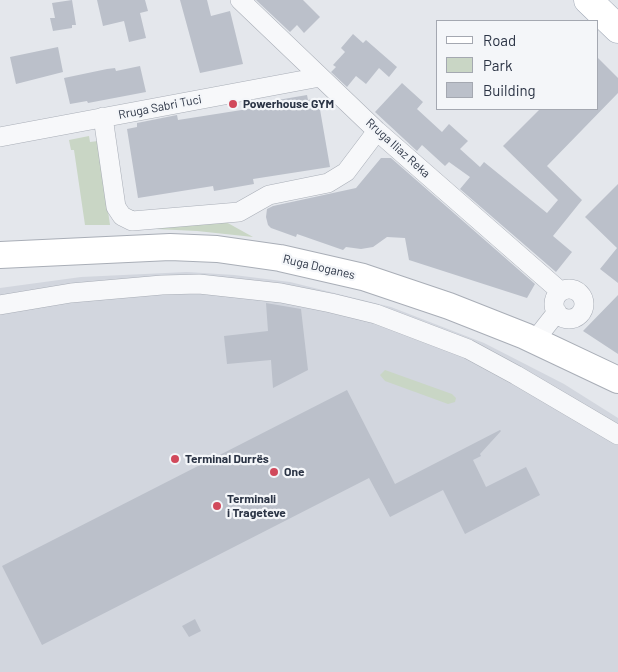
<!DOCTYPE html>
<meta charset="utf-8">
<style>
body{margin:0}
#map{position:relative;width:618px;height:672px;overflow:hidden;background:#e4e7ec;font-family:Barlow,sans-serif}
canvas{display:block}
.legend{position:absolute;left:436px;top:20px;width:162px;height:90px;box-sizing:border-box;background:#f4f6f9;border:1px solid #a4a8b1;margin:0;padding:6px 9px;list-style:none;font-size:15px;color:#2b3445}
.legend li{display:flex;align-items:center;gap:10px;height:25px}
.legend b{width:25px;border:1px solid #a4a8b1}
</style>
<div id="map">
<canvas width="618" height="672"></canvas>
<ul class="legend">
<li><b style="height:6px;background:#fff"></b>Road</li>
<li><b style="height:14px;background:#c9d6c5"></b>Park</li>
<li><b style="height:14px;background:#bbc0ca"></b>Building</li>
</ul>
</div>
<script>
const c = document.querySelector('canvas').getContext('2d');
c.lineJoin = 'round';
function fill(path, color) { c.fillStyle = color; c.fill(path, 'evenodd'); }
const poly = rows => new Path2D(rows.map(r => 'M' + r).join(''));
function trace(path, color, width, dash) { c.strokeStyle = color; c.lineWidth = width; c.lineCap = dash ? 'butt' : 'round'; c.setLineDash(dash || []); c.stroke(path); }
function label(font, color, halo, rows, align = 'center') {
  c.font = font + ' Barlow,sans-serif'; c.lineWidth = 4.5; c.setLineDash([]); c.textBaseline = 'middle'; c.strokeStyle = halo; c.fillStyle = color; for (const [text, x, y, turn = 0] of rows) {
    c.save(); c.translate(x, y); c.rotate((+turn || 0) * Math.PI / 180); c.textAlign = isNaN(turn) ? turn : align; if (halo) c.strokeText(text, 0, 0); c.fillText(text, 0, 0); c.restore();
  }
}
const built = poly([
 [187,272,234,275,290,282,391,307,484,343,564,384,618,418,618,672,0,672,0,288,81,277]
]);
const green = poly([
 [89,136,90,142,98,141,110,225,85,225,74,150,71,150,69,140],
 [226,222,253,237,197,231,135,228],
 [385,370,452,394,456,398,455,402,448,404,385,381,380,375]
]);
const building = poly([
 [72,0,76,25,72,25,72,28,53,31,50,18,55,18,52,3],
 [97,0,145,0,148,11,140,13,146,38,129,42,124,21,103,26],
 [180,0,207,0,211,16,230,11,243,64,200,73],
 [256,0,303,0,320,17,304,33,297,25,290,32],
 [353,34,363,43,366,40,397,67,389,77,379,68,366,84,356,76,347,87,331,72,336,67,333,65,345,52,341,48],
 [58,47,63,72,16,84,10,57],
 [597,57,618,78,618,93,547,166,582,200,553,236,572,252,556,272,460,189,470,177,449,162,445,166,422,145,417,151,375,112,402,83,423,102,417,109,442,132,449,124,468,141,460,149,480,167,484,162,547,213,558,200,503,146,540,109,597,109],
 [140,66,146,92,88,103,87,101,70,104,64,78,107,69,115,68,116,71],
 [307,95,308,100,318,98,330,167,253,179,254,184,214,191,213,186,138,198,127,129,137,127,137,123,177,115,178,120,267,106,266,102],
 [381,158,391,158,535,284,527,298,409,260,405,238,387,237,373,247,361,249,346,247,343,250,297,234,296,237,271,228,268,225,266,217,267,209,273,206,356,188],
 [618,184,618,283,600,269,617,248,585,217],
 [618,295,618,354,583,331],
 [266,303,301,309,308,370,273,388,271,360,227,364,224,336,268,331],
 [347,390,395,484,500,430,501,431,480,454,481,456,473,460,486,487,526,467,540,495,465,534,443,490,390,517,369,478,42,645,2,566],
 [195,619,201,631,189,637,182,626]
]);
const street = poly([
 [240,0,377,131,560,291],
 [103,117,116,207,122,216,132,221,239,212,269,195,328,183,346,172,377,131],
 [0,137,320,77],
 '554 304a15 15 0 1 1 30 0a15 15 0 1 1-30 0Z',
 [0,305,71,293,162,285,199,284,281,293,331,303,376,314,468,349,516,375,618,435],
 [535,340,557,312]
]);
const secondary = poly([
 [0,255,170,247,217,249,280,258,363,277,449,306,525,336,618,380]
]);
const primary = poly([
 [588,0,618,29]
]);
const markers = [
 [233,104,5,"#d1495b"],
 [175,459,5,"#d1495b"],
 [274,472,5,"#d1495b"],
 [217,506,5,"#d1495b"]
];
const poiNames = [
 ["Powerhouse GYM",243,104],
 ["Terminal Durrës",185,459],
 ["One",284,472],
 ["Terminali",227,499],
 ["i Trageteve",227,513]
];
const streetNames = [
 ["Rruga Sabri Tuci",160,107,-11],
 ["Rruga Iliaz Reka",398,148,42],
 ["Ruga Doganes",319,267,13]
];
fill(built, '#d2d6de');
fill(green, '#c9d6c5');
fill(building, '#bbc0ca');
trace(street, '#a9aeb7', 20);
trace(secondary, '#a9aeb7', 28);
trace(primary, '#a3abb8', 29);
trace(street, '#f7f8fa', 19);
trace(secondary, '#fff', 26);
trace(primary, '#fff', 28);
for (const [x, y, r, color] of markers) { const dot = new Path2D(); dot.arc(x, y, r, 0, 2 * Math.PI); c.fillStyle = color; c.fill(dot); trace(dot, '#f4f6f9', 2); }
label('bold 12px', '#2b3445', '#f4f6f9', poiNames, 'left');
label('12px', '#2b3445', '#f4f6f9', streetNames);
</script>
